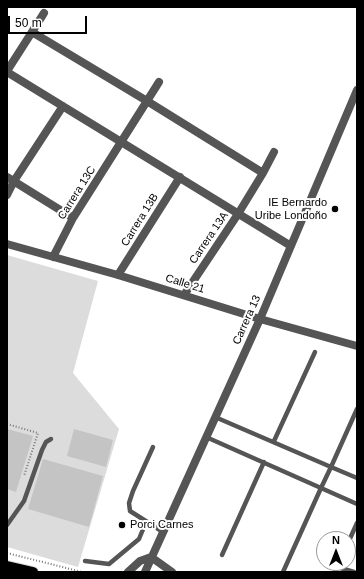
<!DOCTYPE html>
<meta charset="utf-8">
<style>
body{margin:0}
#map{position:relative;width:364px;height:579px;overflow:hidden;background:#fff;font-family:Helvetica,sans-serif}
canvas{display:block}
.frame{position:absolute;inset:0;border:8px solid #000;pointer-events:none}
.north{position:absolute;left:316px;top:531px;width:40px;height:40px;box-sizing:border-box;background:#fff;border:1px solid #999;border-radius:50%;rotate:0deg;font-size:11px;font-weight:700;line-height:16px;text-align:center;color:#000}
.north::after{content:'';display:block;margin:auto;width:14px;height:18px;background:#000;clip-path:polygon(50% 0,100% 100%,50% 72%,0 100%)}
.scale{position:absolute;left:8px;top:16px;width:79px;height:18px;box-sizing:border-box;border:2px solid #000;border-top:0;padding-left:5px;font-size:12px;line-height:14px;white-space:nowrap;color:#000;-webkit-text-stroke:3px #fff;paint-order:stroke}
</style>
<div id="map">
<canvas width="364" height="579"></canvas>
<div class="frame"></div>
<div class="north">N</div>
<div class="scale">50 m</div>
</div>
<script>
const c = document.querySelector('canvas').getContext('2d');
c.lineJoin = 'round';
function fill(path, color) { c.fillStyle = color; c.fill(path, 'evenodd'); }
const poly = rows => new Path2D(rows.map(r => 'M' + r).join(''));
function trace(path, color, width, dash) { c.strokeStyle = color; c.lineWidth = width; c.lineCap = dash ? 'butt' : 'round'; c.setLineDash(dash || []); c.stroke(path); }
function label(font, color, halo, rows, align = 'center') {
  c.font = font + ' Helvetica,sans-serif'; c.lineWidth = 4; c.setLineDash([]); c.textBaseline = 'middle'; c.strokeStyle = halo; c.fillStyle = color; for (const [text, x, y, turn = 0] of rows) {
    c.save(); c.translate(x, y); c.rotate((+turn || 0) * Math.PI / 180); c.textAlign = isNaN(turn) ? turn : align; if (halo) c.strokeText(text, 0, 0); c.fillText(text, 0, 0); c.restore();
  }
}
const green = poly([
 [7,255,98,281,73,373,119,429,78,567,7,547]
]);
const building = poly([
 [7,429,33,436,16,492,7,489],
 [74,429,113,440,106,467,67,456],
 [43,459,103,476,89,527,28,509]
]);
const path = poly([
 [7,424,38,433,24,476],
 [7,500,7,508],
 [7,553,82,572]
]);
const service = poly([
 [215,417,331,467,357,409],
 [206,437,321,488,331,467,357,478],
 [274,441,315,352],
 [153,447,133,491,129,503,130,511,163,532],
 [7,525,24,501,42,450,46,442,51,439],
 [348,543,357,523],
 [222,555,264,462],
 [85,561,109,564,139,539,146,522],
 [337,567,354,572],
 [283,572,321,488,357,504],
 [335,572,339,563]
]);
const minor = poly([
 [32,32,44,13],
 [7,71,32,32,147,101,73,218,53,257],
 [7,72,291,246],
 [159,82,147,101,263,173,238,214,184,295],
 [263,173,274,152],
 [7,177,73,218],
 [7,195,14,181,63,106],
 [7,244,118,275,260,319,357,346],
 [118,275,180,177],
 [128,572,140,561,151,557,172,572],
 [145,572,260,319,357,90]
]);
const primary = poly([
 [7,566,33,572]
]);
const markers = [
 [335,209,4,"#000"],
 [122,525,4,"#000"]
];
const streetNames = [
 ["Carrera 13C",77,193,-58],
 ["Carrera 13B",140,220,-58],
 ["Carrera 13A",209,238,-56],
 ["Calle 21",185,284,17],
 ["Carrera 13",247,320,-66]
];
const poiNames = [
 ["IE Bernardo",327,203],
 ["Uribe Londoño",327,216],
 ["Porci Carnes",130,525,"left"]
];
fill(green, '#dcdcdc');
fill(building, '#c4c4c4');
trace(primary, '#dbdbdb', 12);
trace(path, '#777', 2, [1, 2]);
trace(service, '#555', 4.5);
trace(minor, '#555', 8);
trace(primary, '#000', 10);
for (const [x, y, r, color] of markers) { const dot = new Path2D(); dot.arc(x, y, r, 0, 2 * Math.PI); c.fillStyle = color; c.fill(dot); trace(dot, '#fff', 1.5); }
label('11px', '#000', '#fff', streetNames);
label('11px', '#000', '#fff', poiNames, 'right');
</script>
